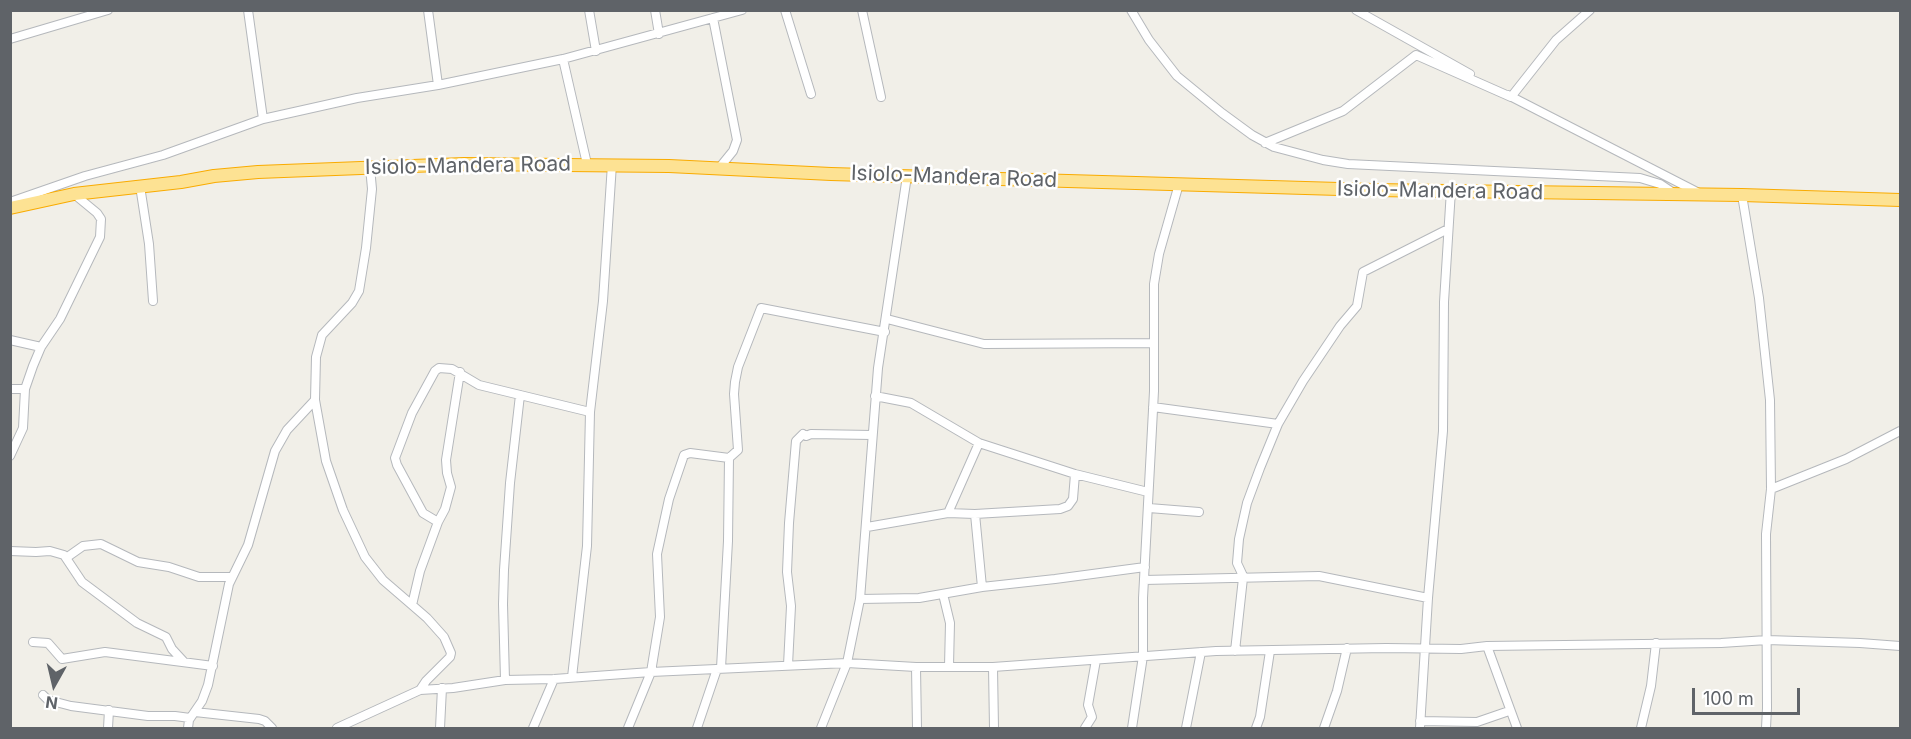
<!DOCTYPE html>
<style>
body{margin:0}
#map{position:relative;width:1911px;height:739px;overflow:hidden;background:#f1efe8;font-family:Inter,sans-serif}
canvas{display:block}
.frame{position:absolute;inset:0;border:12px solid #5f6368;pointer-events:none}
.north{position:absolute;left:24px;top:655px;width:60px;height:60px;-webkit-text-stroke:4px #fff;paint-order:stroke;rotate:188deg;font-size:16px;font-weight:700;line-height:24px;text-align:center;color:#5f6368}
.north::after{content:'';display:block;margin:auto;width:21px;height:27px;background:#5f6368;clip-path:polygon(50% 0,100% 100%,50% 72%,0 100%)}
.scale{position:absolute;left:1692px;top:688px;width:108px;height:27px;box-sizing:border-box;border:3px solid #5f6368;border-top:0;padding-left:8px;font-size:18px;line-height:21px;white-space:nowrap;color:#5f6368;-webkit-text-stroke:4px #fff;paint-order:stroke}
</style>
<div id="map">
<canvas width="1911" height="739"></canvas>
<div class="frame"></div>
<div class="north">N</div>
<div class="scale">100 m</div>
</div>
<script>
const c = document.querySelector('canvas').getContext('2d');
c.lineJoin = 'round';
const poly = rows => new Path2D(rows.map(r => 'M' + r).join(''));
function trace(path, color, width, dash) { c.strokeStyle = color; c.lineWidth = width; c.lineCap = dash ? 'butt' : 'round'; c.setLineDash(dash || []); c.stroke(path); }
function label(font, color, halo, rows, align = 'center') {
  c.font = font + ' Inter,sans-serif'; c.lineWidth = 5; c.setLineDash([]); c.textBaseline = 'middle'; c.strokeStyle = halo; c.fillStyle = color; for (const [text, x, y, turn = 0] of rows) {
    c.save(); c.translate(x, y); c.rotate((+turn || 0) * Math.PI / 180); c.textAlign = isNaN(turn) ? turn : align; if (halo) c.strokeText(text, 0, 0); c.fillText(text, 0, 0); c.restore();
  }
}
const minor = poly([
 [248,10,263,119],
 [428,10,438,85],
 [589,10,596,51],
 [655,10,659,34],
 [785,10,811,94],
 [862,10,881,97],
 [1131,10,1149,40,1177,76,1222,113,1252,135,1274,147,1323,160,1348,164,1640,178,1660,184,1672,192],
 [1356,10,1470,74],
 [713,18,737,140,733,151,720,167],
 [10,39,108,10],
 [563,59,587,164],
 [1508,95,1699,193],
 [1265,143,1343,111,1416,55,1511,97,1556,40,1590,10],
 [140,186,149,244,153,301],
 [1742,195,1759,298,1770,400,1771,489,1766,534,1767,708,1766,728],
 [10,202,85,176,163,155,263,119,357,98,438,85,563,59,742,10],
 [887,319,984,344,1154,343],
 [10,340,41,347],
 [10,389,25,389],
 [875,396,911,403,979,443,1075,474,1148,492],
 [315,400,326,461,343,510,365,557,383,580,412,605],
 [1153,407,1278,424],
 [10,456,23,428,25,389,33,366,41,347,60,319,100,237,101,219,97,213,74,194],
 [1771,489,1846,459,1900,431],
 [1149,508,1199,512],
 [948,513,979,443],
 [975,514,982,587],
 [438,522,423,513,397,465,395,458,412,413,435,371,439,368,452,369,479,385,590,412],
 [867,527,948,513,975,514,1060,509,1068,506,1073,499,1075,474],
 [10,551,36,552,50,551,64,555,82,582,137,623,166,637,172,649,184,662],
 [66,558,83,546,101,544,138,562,169,567,199,577,232,577],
 [1244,578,1237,563,1239,539,1247,503,1260,468,1278,424,1303,381,1340,326,1357,306,1363,272,1448,229],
 [1144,580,1319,576,1428,598],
 [943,594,950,623,949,666],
 [860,599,919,598,982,587,1055,579,1145,567],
 [33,642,48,643,62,659,105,652,213,666],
 [1487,646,1517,728],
 [1235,651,1243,578],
 [788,665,791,606,787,572,789,523,796,441,803,434,806,436,811,434,872,435],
 [916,667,917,728],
 [993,667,994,728],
 [721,668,728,541,729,458],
 [572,677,587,546,590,412,603,301,612,164],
 [505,680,503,604,504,570,510,483,520,395],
 [420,690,426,681,450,657,451,653,444,637,427,618,412,605,420,571,438,522,445,509,451,487,447,473,446,460,460,372],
 [43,695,48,700,71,706,148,716,175,716,190,718],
 [195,712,259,719,265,721,272,728],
 [1420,721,1477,722,1509,711],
 [108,728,109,710],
 [188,728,189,720,202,701,208,685,229,584,248,545,275,451,287,430,315,400,316,357,322,335,352,303,359,291,366,248,372,189,370,167],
 [337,728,420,690,453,688,505,680,554,679,651,672,847,663,916,667,993,667,1216,651,1386,648,1461,649,1487,646,1721,643,1767,640,1860,643,1900,646],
 [440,728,442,688],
 [533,728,554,679],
 [628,728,651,672,660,617,657,554,669,499,684,455,690,453,729,458,738,450,734,394,735,382,738,367,761,308,885,332],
 [697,728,717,669],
 [821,728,847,663,860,599,878,368,907,176],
 [1085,728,1092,717,1088,705,1096,660],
 [1132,728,1143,656,1143,598,1154,391,1154,284,1159,254,1179,184],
 [1186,728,1201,652],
 [1256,728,1260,717,1270,651],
 [1324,728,1337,691,1347,648],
 [1420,728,1428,598,1443,431,1444,302,1451,190],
 [1641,728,1651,686,1656,643]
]);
const highway = poly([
 [10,208,74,194,181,182,214,176,258,172,464,164,669,166,831,174,1373,190,1742,195,1900,200]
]);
const streetNames = [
 ["Isiolo-Mandera Road",468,166,-1],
 ["Isiolo-Mandera Road",954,177,2],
 ["Isiolo-Mandera Road",1440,191,1]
];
trace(minor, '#b5b8bc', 10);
trace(highway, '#f9ab00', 14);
trace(minor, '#fff', 8);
trace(highway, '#fde293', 12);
label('21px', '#5f6368', '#fff', streetNames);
</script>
